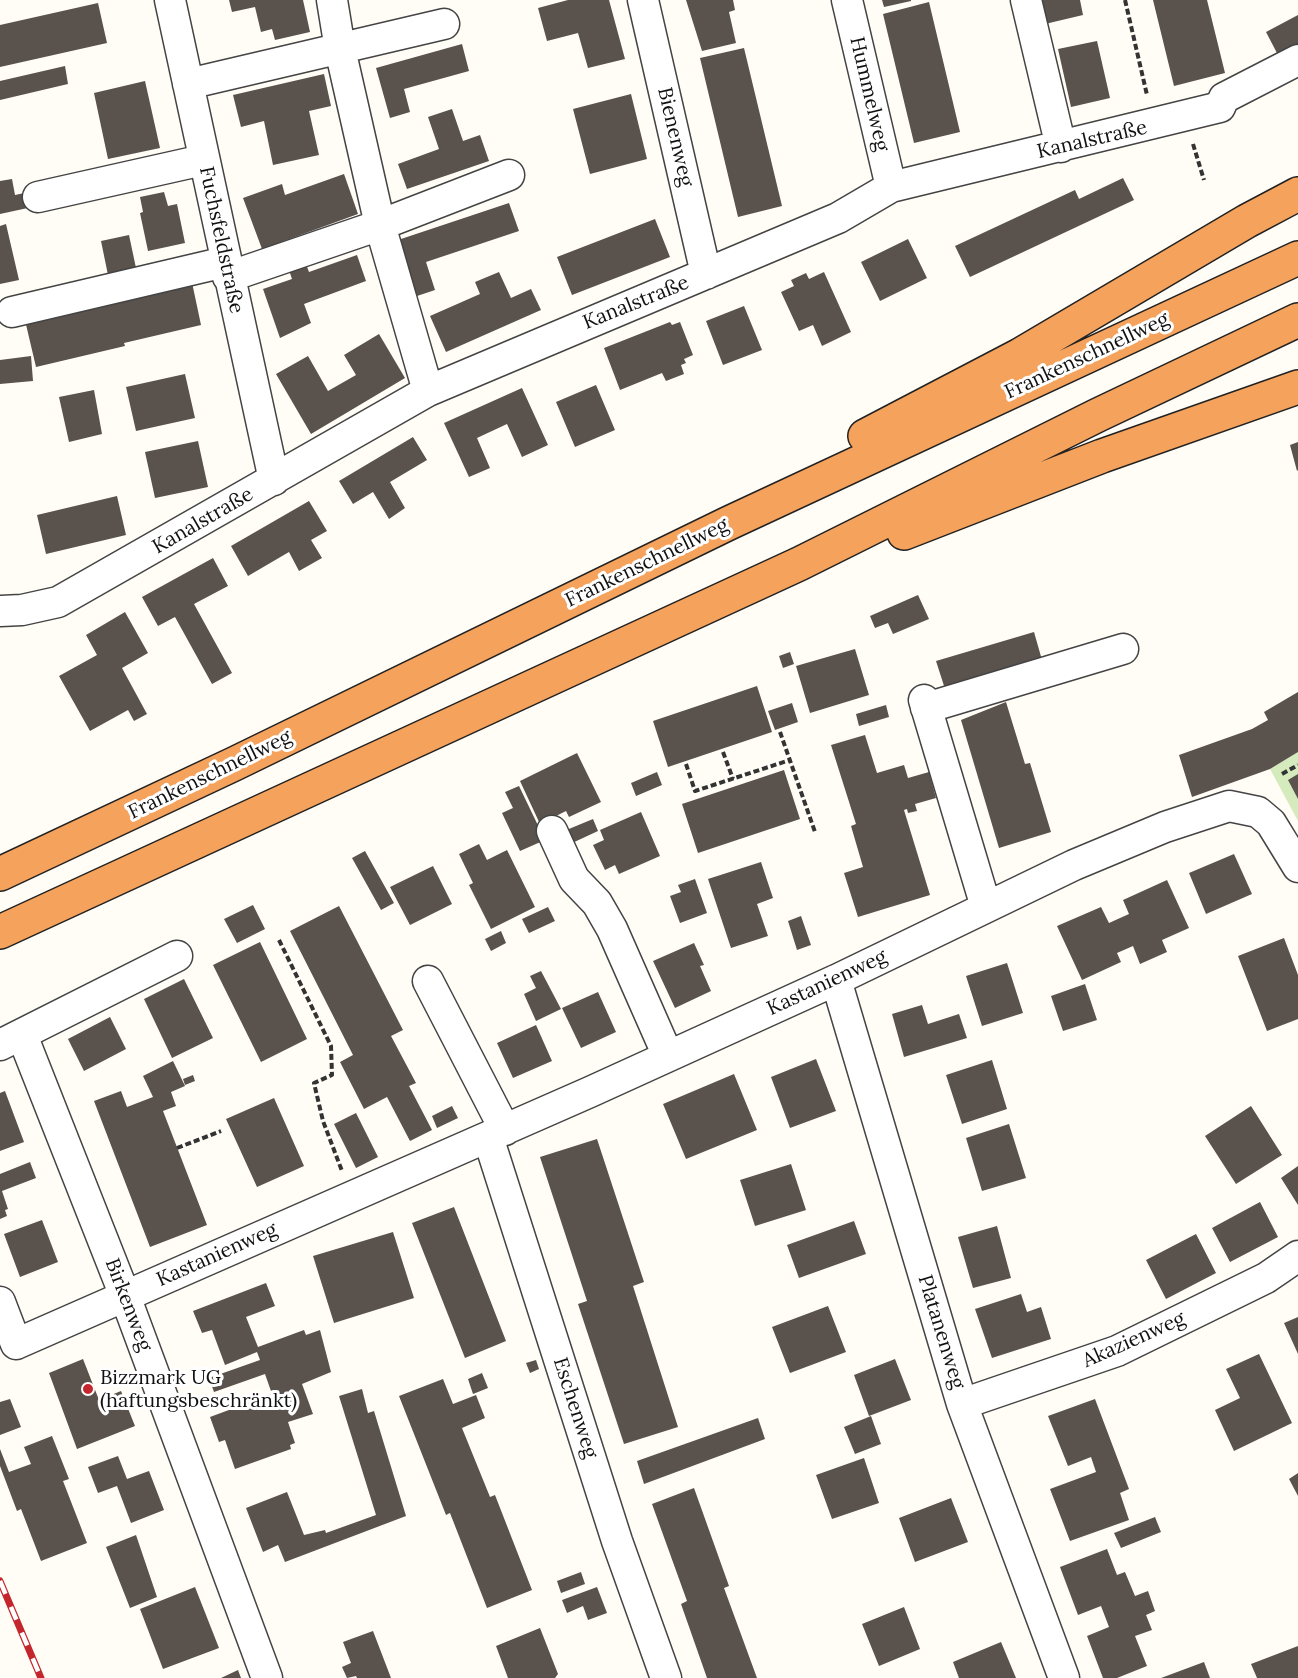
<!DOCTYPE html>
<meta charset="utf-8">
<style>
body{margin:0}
canvas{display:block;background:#fffdf5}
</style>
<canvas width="1298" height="1678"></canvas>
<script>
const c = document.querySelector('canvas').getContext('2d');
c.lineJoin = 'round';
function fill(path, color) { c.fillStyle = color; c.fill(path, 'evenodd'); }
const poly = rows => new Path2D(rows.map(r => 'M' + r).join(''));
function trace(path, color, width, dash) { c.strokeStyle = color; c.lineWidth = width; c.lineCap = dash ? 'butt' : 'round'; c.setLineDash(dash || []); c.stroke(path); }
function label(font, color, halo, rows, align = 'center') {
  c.font = font + ' Lora,serif'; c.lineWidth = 6; c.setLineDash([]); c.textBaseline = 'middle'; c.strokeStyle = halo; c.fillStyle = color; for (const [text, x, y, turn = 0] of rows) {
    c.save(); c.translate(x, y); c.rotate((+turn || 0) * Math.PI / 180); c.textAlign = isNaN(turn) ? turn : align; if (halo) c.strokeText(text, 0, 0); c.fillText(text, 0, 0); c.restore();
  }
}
const green = poly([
 [1298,752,1298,821,1270,769]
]);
const building = poly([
 [229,0,303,0,310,32,275,40,272,29,261,32,255,7,232,12],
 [568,0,609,0,625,59,588,68,578,33,547,41,538,8],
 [686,0,733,0,735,10,729,12,736,43,702,51],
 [882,0,911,0,911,1,884,7],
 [1039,0,1080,0,1083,15,1045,24],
 [1153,0,1207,0,1225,73,1174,86],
 [929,2,960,132,914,143,883,14],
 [98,3,107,43,0,67,0,25],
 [1298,15,1298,44,1278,55,1266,32],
 [1097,41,1110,98,1071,107,1058,49],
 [462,44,469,71,404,89,410,112,390,118,376,68],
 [744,48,782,206,738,217,700,58],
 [65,66,68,84,0,100,0,81],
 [324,74,331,106,309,111,319,155,273,165,264,121,241,127,233,95],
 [145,81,160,148,108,159,94,93],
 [631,94,647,159,590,174,573,109],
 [452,109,463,141,480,135,489,161,407,189,398,164,439,149,428,117],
 [344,174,358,214,262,249,243,198,282,184,285,195],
 [1123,178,1134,200,970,277,955,246,1075,190,1079,199],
 [12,179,15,195,34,191,37,206,0,214,0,181],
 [164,192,168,206,177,204,185,243,148,251,140,213,143,212,140,197],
 [509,203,519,231,426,262,435,290,414,297,395,241],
 [655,219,670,257,572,295,557,257],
 [6,224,19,280,0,284,0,226],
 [129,235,136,268,108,275,101,241],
 [908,239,927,278,880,301,861,262],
 [357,255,366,281,304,304,311,323,280,338,263,289,292,279,289,270,306,264,309,272],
 [499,272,511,298,531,289,541,310,446,352,430,316,480,294,475,282],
 [824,272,851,332,822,346,813,325,799,331,781,292,794,286,791,280,806,273,809,279],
 [190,273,201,325,124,343,125,346,36,367,24,316],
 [744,306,762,350,723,365,706,321],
 [670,322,672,325,680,322,693,355,684,359,686,363,681,365,684,374,666,381,662,373,620,390,604,348],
 [379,334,405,378,311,434,276,374,308,356,328,391,356,375,344,355],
 [31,356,33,381,0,384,0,360],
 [185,374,195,418,136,431,126,387],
 [596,385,615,430,575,447,556,402],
 [522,388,548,445,522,457,507,424,477,438,490,468,469,477,444,423],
 [94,390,102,434,69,442,59,397],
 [413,437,427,460,390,482,405,508,389,519,373,492,353,504,339,481],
 [198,441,208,487,155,498,145,452],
 [1298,442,1298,470,1297,471,1290,445],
 [117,496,126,535,46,554,37,515],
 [309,501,327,531,311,540,322,558,299,571,289,552,248,576,231,546],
 [213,558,228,586,194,604,232,673,212,684,175,617,158,626,142,597],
 [918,595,929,619,893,634,888,623,875,628,870,616],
 [125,612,148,653,122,668,147,714,134,721,128,710,90,731,59,676,97,655,86,635],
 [1034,632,1042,660,945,689,936,661],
 [855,649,869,695,810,713,796,666],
 [790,652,794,664,783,668,779,656],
 [757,686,772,732,668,767,653,721],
 [1298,692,1298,752,1270,769,1192,797,1179,755,1252,729,1268,720,1264,712],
 [1006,702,1025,764,1030,763,1051,832,999,848,961,720],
 [792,703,798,722,775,730,768,711],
 [886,705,889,717,859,726,856,714],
 [865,735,877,773,904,765,908,778,929,772,936,798,915,804,917,811,908,813,907,809,904,810,930,895,858,917,844,873,863,867,851,826,856,824,831,745],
 [577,753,601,802,569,817,566,811,540,824,520,781],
 [784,770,800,819,698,853,682,804],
 [657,772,662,785,636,796,631,783],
 [1298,774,1298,799,1288,780],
 [519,786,545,840,520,851,502,813,513,808,505,792],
 [641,812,660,856,619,874,615,865,605,870,593,845,604,840,600,830],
 [593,819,598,831,570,844,564,831],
 [479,844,487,860,507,850,535,907,491,929,469,885,473,883,459,854],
 [365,851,394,903,381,910,352,858],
 [1234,854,1252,894,1206,914,1189,873],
 [761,862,773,898,757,904,768,936,731,948,708,879],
 [433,866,452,904,410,925,390,887],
 [695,879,707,913,680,923,670,896,681,892,678,885],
 [1167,880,1189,928,1162,940,1167,952,1140,964,1133,946,1117,953,1121,962,1082,980,1057,926,1101,907,1109,923,1129,914,1123,900],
 [253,905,265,929,237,943,224,919],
 [339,906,403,1030,391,1036,416,1083,409,1086,432,1130,410,1141,387,1097,364,1109,340,1062,353,1055,290,931],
 [548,907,555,921,529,933,522,919],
 [801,916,811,945,797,950,788,921],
 [501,931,506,943,491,951,485,939],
 [1284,938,1298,975,1298,1019,1267,1031,1238,956],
 [260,942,307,1039,261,1062,213,965],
 [694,943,704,965,700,966,711,991,675,1008,653,961],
 [1007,963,1023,1013,982,1026,966,976],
 [541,971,561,1009,536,1021,524,994,536,988,530,976],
 [184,979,213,1038,172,1058,144,999],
 [1085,984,1097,1020,1063,1031,1051,996],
 [598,992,616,1032,581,1048,562,1008],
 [922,1005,928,1024,959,1014,967,1038,904,1057,892,1014],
 [110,1017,126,1049,84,1071,68,1039],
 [536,1025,552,1061,513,1078,497,1043],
 [816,1059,836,1111,790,1128,771,1077],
 [992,1060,1007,1109,962,1124,946,1075],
 [173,1061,185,1086,171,1092,176,1106,163,1111,207,1225,150,1247,94,1101,121,1091,127,1107,153,1097,143,1076],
 [734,1074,757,1130,686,1159,663,1104],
 [193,1075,195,1081,185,1085,183,1079],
 [5,1091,24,1142,0,1151,0,1093],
 [274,1098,304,1166,257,1187,226,1119],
 [452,1106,458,1118,437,1128,432,1116],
 [1251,1106,1282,1155,1236,1184,1205,1136],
 [356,1113,378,1157,356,1168,334,1124],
 [1009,1124,1026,1178,982,1191,966,1138],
 [597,1139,644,1282,633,1286,678,1427,624,1444,578,1304,587,1301,540,1157],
 [30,1162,36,1178,2,1191,8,1209,5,1210,7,1216,0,1219,0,1174],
 [791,1164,806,1210,755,1226,740,1180],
 [1298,1166,1298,1205,1281,1178],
 [1260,1202,1278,1237,1230,1262,1212,1228],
 [454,1207,506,1341,465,1358,412,1223],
 [42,1220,58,1262,20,1277,4,1234],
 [854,1221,866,1254,799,1278,787,1245],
 [997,1226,1011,1278,973,1288,958,1237],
 [393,1232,414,1298,334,1323,313,1256],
 [1196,1234,1216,1273,1166,1299,1146,1260],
 [266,1283,275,1306,246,1317,258,1347,304,1330,306,1335,320,1330,331,1372,302,1384,313,1414,288,1422,295,1443,290,1445,291,1449,235,1469,225,1440,219,1442,210,1417,272,1394,265,1374,214,1392,209,1378,260,1360,257,1352,225,1365,212,1330,202,1333,193,1311],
 [1021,1294,1027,1312,1041,1307,1051,1339,992,1358,975,1309],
 [828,1306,846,1352,790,1373,772,1327],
 [1298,1317,1298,1354,1284,1323],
 [1259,1354,1292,1423,1234,1451,1215,1410,1240,1398,1226,1369],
 [83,1359,99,1400,121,1391,135,1426,77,1449,49,1373],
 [895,1359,911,1400,869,1416,854,1375],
 [536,1360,539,1369,530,1373,526,1363],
 [482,1373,488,1388,473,1394,468,1379],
 [443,1379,453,1404,476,1395,485,1418,462,1428,490,1497,495,1495,532,1590,487,1608,450,1513,446,1515,399,1396],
 [362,1389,368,1413,374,1411,406,1516,285,1562,278,1545,263,1552,246,1508,287,1492,304,1535,325,1530,326,1533,376,1515,339,1396],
 [10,1399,21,1427,0,1435,0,1402],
 [1095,1399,1129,1489,1120,1493,1129,1520,1070,1541,1050,1489,1096,1472,1091,1457,1068,1466,1048,1416],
 [871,1416,881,1444,855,1454,844,1427],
 [758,1418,765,1439,644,1484,637,1461],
 [52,1436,69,1479,63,1481,87,1543,41,1561,21,1509,17,1511,0,1466,0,1449,9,1472,31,1464,24,1447],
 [118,1456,127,1479,149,1471,164,1510,131,1523,117,1486,98,1493,88,1467],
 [864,1458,879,1503,832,1519,816,1475],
 [1298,1473,1298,1496,1289,1479],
 [694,1488,729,1586,724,1588,757,1678,707,1678,681,1604,687,1601,652,1504],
 [951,1498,968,1542,915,1562,899,1518],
 [1155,1517,1161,1532,1121,1548,1114,1533],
 [136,1535,157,1597,130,1608,106,1547],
 [1107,1549,1117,1575,1125,1572,1135,1596,1148,1591,1155,1611,1146,1615,1152,1630,1135,1636,1147,1666,1117,1678,1103,1678,1087,1636,1109,1627,1101,1606,1078,1615,1060,1567],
 [581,1572,585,1584,561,1593,557,1581],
 [195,1587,219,1648,163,1669,140,1609],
 [597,1587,607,1613,588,1620,583,1606,567,1613,562,1600],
 [904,1607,920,1649,879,1666,862,1624],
 [540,1628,558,1674,555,1678,508,1678,496,1646],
 [373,1631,391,1678,357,1678,356,1676,347,1678,342,1667,351,1663,343,1642],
 [1001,1642,1016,1678,959,1678,953,1662],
 [1298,1646,1298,1678,1257,1678,1251,1664],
 [1204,1662,1210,1678,1161,1678],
 [238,1670,241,1678,221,1678]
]);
const path = poly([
 [1125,0,1147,95],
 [1193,144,1204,180],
 [780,732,815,832],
 [723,752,733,779],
 [686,764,695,791,790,760],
 [1282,774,1298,765],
 [279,940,331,1046,332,1075,314,1083,323,1121,342,1171],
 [177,1148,221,1131]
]);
const minor = poly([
 [170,0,274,480],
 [332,0,340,49,380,225,428,391],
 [643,0,706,274],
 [847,0,891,187],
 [1026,0,1061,147],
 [188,84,444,24],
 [38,197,203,160],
 [228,277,380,225,509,175],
 [12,312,225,262],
 [0,611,22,610,58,602,428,391,838,218,891,187,1220,107,1224,98,1298,60],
 [924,700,986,907],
 [926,708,1123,649],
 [552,831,574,879,597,903,612,929,668,1056],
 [836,980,962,1404,1064,1678],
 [428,981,505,1130],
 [22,1035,125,1296,267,1678],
 [0,1045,177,956],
 [488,1137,617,1541,666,1678],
 [0,1302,16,1344,590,1092,836,980,1074,865,1165,827,1229,806,1258,812,1271,823,1298,867],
 [962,1404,1117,1351,1266,1278,1298,1256]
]);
const highway = poly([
 [865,436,1020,355,1247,221,1298,194],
 [904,533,1102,456,1298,387],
 [0,874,234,764,729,523,1298,258],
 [0,932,799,564,1098,415,1298,320]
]);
const rail = poly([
 [0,1581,41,1678]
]);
const markers = [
 [88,1389,6,"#c4262e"]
];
const streetNames = [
 ["Hummelweg",869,94,77],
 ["Bienenweg",675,137,77],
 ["Kanalstraße",1092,140,-13],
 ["Fuchsfeldstraße",221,240,78],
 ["Kanalstraße",636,303,-22],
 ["Frankenschnellweg",1087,356,-25],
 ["Kanalstraße",203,521,-30],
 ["Frankenschnellweg",647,563,-26],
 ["Frankenschnellweg",210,775,-26],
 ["Kastanienweg",827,983,-25],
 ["Kastanienweg",217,1255,-24],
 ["Birkenweg",128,1305,69],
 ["Platanenweg",941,1332,73],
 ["Akazienweg",1134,1340,-24],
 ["Eschenweg",575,1408,72]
];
const poiNames = [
 ["Bizzmark UG",100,1378],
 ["(haftungsbeschränkt)",100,1401]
];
fill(green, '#d5ebbd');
fill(building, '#5a524d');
trace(minor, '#444', 33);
trace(highway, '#222', 36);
trace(path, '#333', 4, [6, 3]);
trace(minor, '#fff', 30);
trace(highway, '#f5a25d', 33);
trace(rail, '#c4262e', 7);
trace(rail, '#fff', 4.5, [14]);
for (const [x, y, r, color] of markers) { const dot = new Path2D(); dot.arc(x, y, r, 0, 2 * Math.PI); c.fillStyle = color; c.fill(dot); trace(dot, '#fff', 2); }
label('20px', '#111', '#fff', streetNames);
label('20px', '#111', '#fff', poiNames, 'left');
</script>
